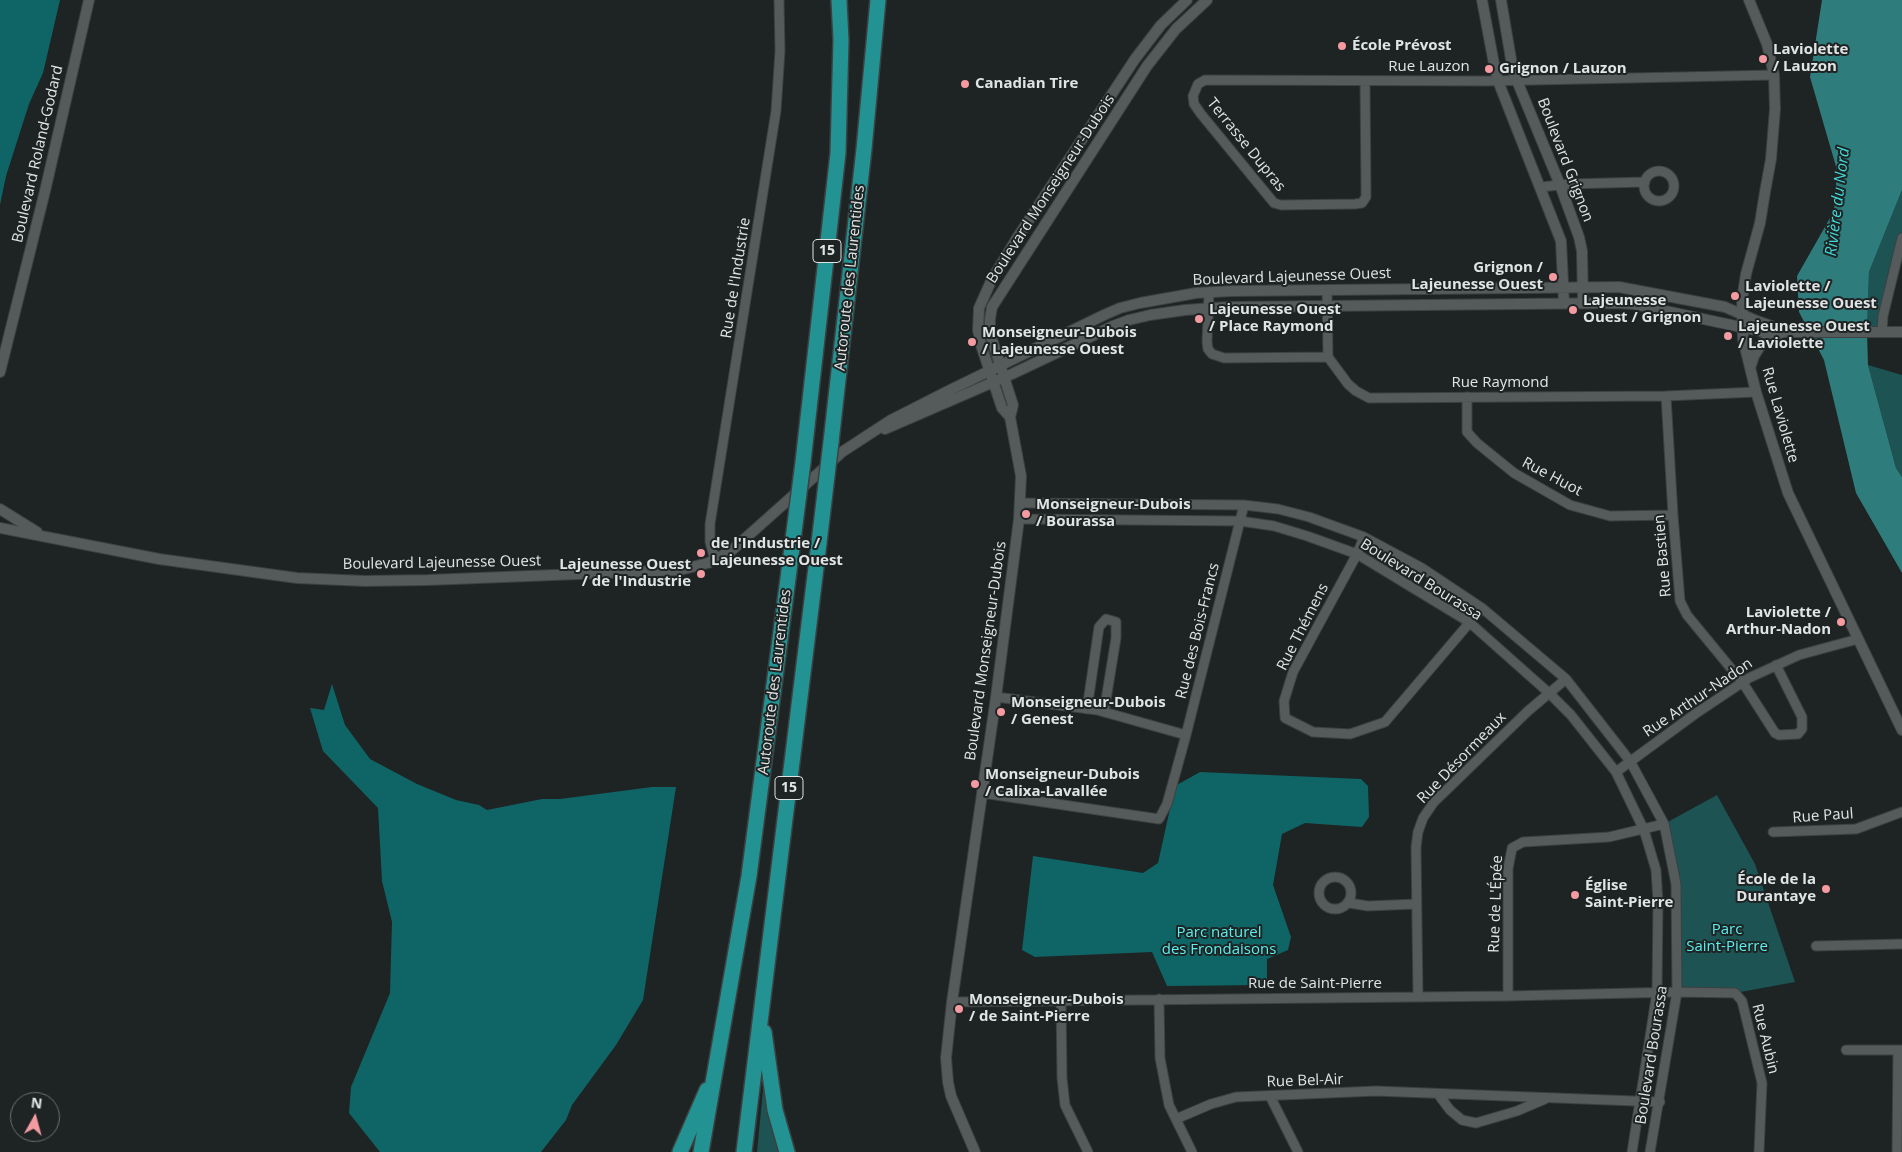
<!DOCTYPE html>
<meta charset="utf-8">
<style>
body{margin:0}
#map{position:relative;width:1902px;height:1152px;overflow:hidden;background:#1e2323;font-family:"Open Sans",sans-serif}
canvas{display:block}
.north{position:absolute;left:10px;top:1092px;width:50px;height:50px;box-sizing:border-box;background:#1e2323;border:1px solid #6c7070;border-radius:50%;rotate:7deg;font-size:14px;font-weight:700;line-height:20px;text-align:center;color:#e1e4e4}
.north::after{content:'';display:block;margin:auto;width:18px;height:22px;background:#f49aa1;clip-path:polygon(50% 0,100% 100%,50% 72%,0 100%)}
</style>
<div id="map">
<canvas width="1902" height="1152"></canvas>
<div class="north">N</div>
</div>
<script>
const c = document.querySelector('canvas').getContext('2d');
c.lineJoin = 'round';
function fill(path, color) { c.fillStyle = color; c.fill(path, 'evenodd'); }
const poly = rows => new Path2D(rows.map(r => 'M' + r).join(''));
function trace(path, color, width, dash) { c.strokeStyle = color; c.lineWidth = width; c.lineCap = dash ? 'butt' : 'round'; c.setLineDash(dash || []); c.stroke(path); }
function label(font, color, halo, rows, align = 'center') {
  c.font = font + ' "Open Sans",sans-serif'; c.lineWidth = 4; c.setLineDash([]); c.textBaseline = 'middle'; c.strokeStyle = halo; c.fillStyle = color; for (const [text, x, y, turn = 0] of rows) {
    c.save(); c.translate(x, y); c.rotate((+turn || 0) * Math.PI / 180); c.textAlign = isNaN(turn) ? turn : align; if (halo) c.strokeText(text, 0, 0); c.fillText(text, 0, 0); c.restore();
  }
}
const green = poly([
 [1902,190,1902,238,1882,332,1867,332,1869,272],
 [1868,365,1902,375,1902,477,1896,468],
 [1717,795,1755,864,1795,982,1735,993,1677,992,1676,901,1664,824],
 [764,1080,781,1152,757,1152]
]);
const forest = poly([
 [0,0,60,0,43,73,29,104,6,176,0,205],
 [332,684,345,725,370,759,417,784,456,800,479,805,487,810,542,799,560,799,652,787,676,787,643,1000,616,1045,572,1105,566,1120,541,1152,380,1152,349,1113,351,1087,390,993,392,922,382,881,378,808,323,751,310,708,324,710],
 [1200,772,1361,779,1368,786,1369,817,1362,827,1305,823,1282,834,1273,885,1291,937,1288,950,1267,959,1267,985,1167,986,1152,952,1035,957,1022,950,1033,856,1143,873,1158,863,1175,786]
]);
const water = poly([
 [1822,0,1902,0,1902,190,1869,272,1867,332,1868,365,1896,468,1902,477,1902,573,1856,493,1824,360,1799,312,1797,276,1834,211,1837,170,1810,77]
]);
const minor = poly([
 [1365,81,1366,190,1366,197,1362,203,1355,204,1281,205,1274,203,1201,114,1194,104,1193,96,1198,84,1205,80,1487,81,1774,75],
 '1644 186a15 15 0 1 1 30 0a15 15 0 1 1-30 0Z',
 [1541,187,1569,184,1645,182],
 [1327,290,1328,357,1348,384,1356,391,1369,398,1666,396,1756,392],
 [1209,292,1207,342,1208,349,1212,354,1224,358,1328,357],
 [1882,332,1883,316,1902,238],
 [1666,396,1673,515,1680,601,1687,615,1743,683,1775,733,1779,735,1798,734,1802,729,1802,717,1776,665],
 [1467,397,1467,432,1477,443,1514,473,1570,505,1610,516,1673,515],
 [1020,503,1244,505,1278,509,1309,517,1364,537,1422,568,1482,608,1566,679,1630,761,1664,824,1676,884,1677,992,1650,1152],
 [1019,519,1240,521,1274,526,1307,536,1357,554,1469,622,1549,693,1571,715,1616,772,1644,830,1656,870,1658,902,1657,992,1632,1152],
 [1364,537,1357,554,1293,672,1284,701,1285,718,1313,732,1350,734,1385,722,1482,608],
 [715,560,710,542,710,524,776,111,780,51,779,0],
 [996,697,1097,710,1186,735],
 [1087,709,1099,627,1106,619,1116,622,1116,638,1104,712],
 [1616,772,1695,714,1749,678,1799,655,1858,639],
 [982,793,1159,819,1167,804,1186,735,1244,505],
 [1773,832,1856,829,1902,812],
 '1319 893a16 16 0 1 1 32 0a16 16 0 1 1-32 0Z',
 [1349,903,1368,906,1416,904],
 [1816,946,1902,944],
 [1508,996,1508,869,1512,848,1523,842,1609,837,1664,824],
 [1418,997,1416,847,1418,832,1423,818,1434,802,1528,711,1566,679],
 [1159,999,1160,1058,1169,1105,1192,1152],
 [1061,1001,1062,1078,1065,1105,1088,1152],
 [952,1002,1508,996,1677,992,1735,993,1742,1001,1762,1083,1759,1152],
 [1846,1050,1902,1050],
 [1438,1094,1450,1110,1462,1120,1476,1123,1517,1111,1545,1099],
 [1270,1096,1298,1152],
 [1176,1119,1211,1104,1236,1097,1376,1091,1660,1102],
 [1897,1152,1898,1050]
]);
const tertiary = poly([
 [1482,0,1494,64,1498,81,1561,241,1564,303],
 [1501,0,1513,71,1560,185,1579,237,1582,251,1583,303],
 [1749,0,1767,44,1774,75,1775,109,1771,159,1765,192,1760,223,1746,274,1742,300,1743,339,1756,392,1788,493,1902,730],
 [1750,368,1754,356,1762,343,1771,337,1780,334],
 [0,372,45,191,89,0],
 [1010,417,1013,405,990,333,990,319,992,307,1147,66,1176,29,1207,0],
 [885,429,1012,374,1113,326,1129,320,1150,315,1185,310,1228,307,1619,303,1633,304,1764,332,1902,332],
 [0,509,37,532],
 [0,528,159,559,297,578,365,581,428,580,680,570,708,563,731,551,842,452,891,420,950,390,1104,315,1120,308,1140,303,1196,293,1232,291,1619,287,1725,307,1757,321,1788,332],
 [975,1152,951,1096,948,1082,946,1058,952,1002,996,697,1019,519,1021,476,1010,417,1002,408,981,345,978,330,979,308,992,279,1017,238,1135,59,1161,25,1187,0]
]);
const motorway = poly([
 [831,442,864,149,878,0],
 [803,462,838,153,841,40,839,0],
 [764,1032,775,1110,787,1152],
 [680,1152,707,1090],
 [701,1152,749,876,789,571],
 [744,1152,819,543]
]);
const motorwayBridge = poly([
 [819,543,831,442],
 [789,571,803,462]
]);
const markers = [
 [1342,46,5,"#f49aa1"],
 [1763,59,5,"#f49aa1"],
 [1489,69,5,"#f49aa1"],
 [965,84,5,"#f49aa1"],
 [1553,277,5,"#f49aa1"],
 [1735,296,5,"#f49aa1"],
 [1573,310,5,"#f49aa1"],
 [1199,319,5,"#f49aa1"],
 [1728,336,5,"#f49aa1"],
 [972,342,5,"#f49aa1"],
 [1026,514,5,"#f49aa1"],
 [701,553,5,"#f49aa1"],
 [701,574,5,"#f49aa1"],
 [1841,622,5,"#f49aa1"],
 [1001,712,5,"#f49aa1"],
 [975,784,5,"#f49aa1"],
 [1826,889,5,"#f49aa1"],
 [1575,895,5,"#f49aa1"],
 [959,1009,5,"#f49aa1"]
];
const shields = [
 [827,251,28],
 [789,788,28]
];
const shieldNames = [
 ["15",827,251],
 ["15",789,788]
];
const poiNames = [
 ["École Prévost",1352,46],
 ["Laviolette",1773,50],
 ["/ Lauzon",1773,67],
 ["Grignon / Lauzon",1499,69],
 ["Canadian Tire",975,84],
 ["Grignon /",1543,268,"right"],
 ["Lajeunesse Ouest",1543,285,"right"],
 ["Laviolette /",1745,287],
 ["Lajeunesse Ouest",1745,304],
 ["Lajeunesse",1583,301],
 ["Ouest / Grignon",1583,318],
 ["Lajeunesse Ouest",1209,310],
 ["/ Place Raymond",1209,327],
 ["Lajeunesse Ouest",1738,327],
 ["/ Laviolette",1738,344],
 ["Monseigneur-Dubois",982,333],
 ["/ Lajeunesse Ouest",982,350],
 ["Monseigneur-Dubois",1036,505],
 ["/ Bourassa",1036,522],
 ["de l'Industrie /",711,544],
 ["Lajeunesse Ouest",711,561],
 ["Lajeunesse Ouest",691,565,"right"],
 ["/ de l'Industrie",691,582,"right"],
 ["Laviolette /",1831,613,"right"],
 ["Arthur-Nadon",1831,630,"right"],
 ["Monseigneur-Dubois",1011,703],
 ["/ Genest",1011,720],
 ["Monseigneur-Dubois",985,775],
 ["/ Calixa-Lavallée",985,792],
 ["École de la",1816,880,"right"],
 ["Durantaye",1816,897,"right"],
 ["Église",1585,886],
 ["Saint-Pierre",1585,903],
 ["Monseigneur-Dubois",969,1000],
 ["/ de Saint-Pierre",969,1017]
];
const streetNames = [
 ["Rue Lauzon",1429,67],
 ["Terrasse Dupras",1246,145,51],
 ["Boulevard Roland-Godard",38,154,-77],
 ["Boulevard Grignon",1565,160,69],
 ["Boulevard Monseigneur-Dubois",1051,189,-57],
 ["Boulevard Lajeunesse Ouest",1292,277,-2],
 ["Rue de l'Industrie",736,278,-81],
 ["Autoroute des Laurentides",850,278,-84],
 ["Rue Raymond",1500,383],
 ["Rue Laviolette",1780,415,74],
 ["Rue Huot",1552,477,28],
 ["Rue Bastien",1663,556,-95],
 ["Boulevard Lajeunesse Ouest",442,563,-1],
 ["Boulevard Bourassa",1421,580,32],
 ["Rue Thémens",1303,627,-63],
 ["Rue des Bois-Francs",1198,631,-76],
 ["Boulevard Monseigneur-Dubois",986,651,-82],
 ["Autoroute des Laurentides",775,682,-83],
 ["Rue Arthur-Nadon",1698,698,-34],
 ["Rue Désormeaux",1462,758,-46],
 ["Rue Paul",1823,816,-4],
 ["Rue de L'Épée",1496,904,-88],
 ["Rue de Saint-Pierre",1315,984],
 ["Rue Aubin",1765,1039,76],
 ["Boulevard Bourassa",1652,1055,-81],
 ["Rue Bel-Air",1305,1081,-2]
];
const parkNames = [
 ["Parc",1727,930],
 ["Saint-Pierre",1727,947],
 ["Parc naturel",1219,933],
 ["des Frondaisons",1219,950]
];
const waterNames = [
 ["Rivière du Nord",1838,202,-83]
];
fill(green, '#1d5353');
fill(forest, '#0f6566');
fill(water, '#2f7c7c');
trace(minor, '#3c4040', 11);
trace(tertiary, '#3c4040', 12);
trace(motorway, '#3c4040', 18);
trace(minor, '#555a5a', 9);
trace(tertiary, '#555a5a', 10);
trace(motorway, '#229292', 15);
trace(motorwayBridge, '#3c4040', 18, []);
trace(motorwayBridge, '#229292', 15);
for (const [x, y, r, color] of markers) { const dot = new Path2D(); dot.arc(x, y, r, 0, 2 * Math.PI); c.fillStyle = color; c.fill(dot); trace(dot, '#1e2323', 2); }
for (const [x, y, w] of shields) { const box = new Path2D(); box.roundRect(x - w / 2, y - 11.5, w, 23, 4); c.fillStyle = '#1e2323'; c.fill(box); trace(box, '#e1e4e4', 1); }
label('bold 14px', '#e1e4e4', null, shieldNames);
label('bold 15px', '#e1e4e4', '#1e2323', poiNames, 'left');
label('15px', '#e1e4e4', '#1e2323', streetNames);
label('15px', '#5defef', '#1e2323', parkNames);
label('italic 16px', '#40d8d9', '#1e2323', waterNames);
</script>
